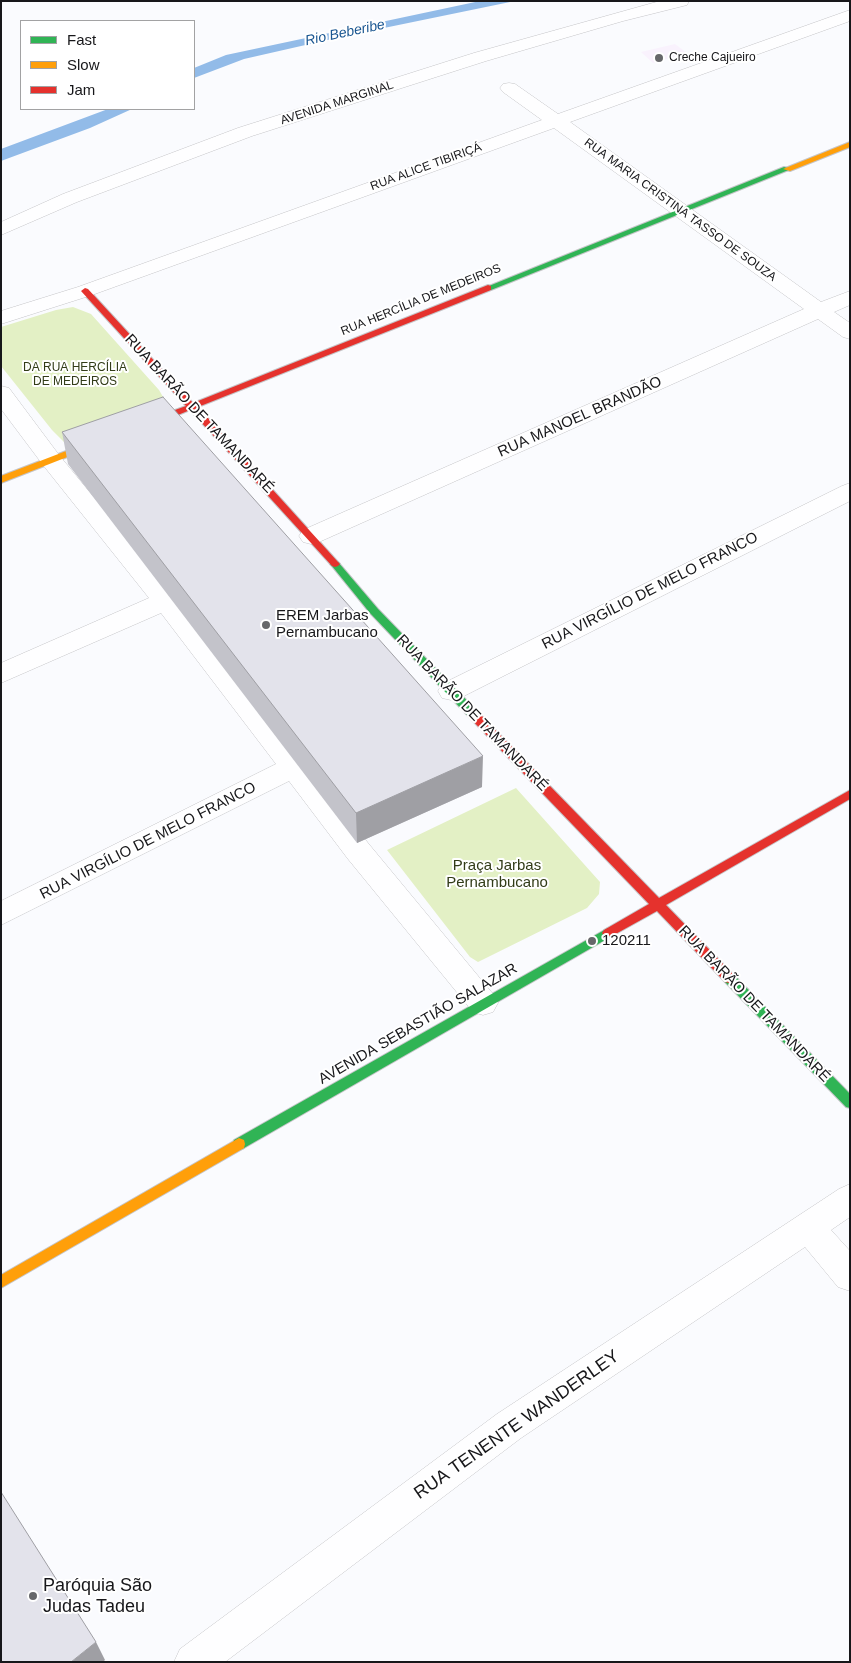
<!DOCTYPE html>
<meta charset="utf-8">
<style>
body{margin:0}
#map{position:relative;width:851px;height:1663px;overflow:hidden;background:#fafbfe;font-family:Arial,sans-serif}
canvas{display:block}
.frame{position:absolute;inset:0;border:2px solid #17171a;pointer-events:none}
.legend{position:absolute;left:20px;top:20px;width:175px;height:90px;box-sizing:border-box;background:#fff;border:1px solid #a2a2a3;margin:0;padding:6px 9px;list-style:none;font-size:15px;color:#17171a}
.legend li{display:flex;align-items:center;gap:10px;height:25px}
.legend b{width:25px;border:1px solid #a2a2a3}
</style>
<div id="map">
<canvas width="851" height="1663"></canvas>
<div class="frame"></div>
<ul class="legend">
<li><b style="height:6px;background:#30b455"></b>Fast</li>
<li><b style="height:6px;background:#ff9f0a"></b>Slow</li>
<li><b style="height:6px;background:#e5322d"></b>Jam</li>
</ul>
</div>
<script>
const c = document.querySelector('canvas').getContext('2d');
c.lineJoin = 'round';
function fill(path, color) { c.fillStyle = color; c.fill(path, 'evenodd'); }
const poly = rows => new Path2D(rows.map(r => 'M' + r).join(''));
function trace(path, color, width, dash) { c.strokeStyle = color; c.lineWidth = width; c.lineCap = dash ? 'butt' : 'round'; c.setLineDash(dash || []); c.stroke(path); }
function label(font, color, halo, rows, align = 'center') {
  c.font = font + ' Arial,sans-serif'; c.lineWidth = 4; c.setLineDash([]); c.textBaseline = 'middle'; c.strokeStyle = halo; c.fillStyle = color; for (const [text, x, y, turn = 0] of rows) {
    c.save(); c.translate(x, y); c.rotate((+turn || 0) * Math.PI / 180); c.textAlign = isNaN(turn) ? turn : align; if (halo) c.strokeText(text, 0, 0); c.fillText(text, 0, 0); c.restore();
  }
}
const education = poly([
 [675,44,687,53,653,63,641,52]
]);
const green = poly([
 [73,307,91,314,159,390,166,402,65,443,52,430,1,366,1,327,56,310],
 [516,788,600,882,599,894,587,908,478,962,470,957,387,850]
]);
const water = poly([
 [480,1,515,1,345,36,244,59,194,78,194,68,226,55],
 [108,109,132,109,90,128,1,161,1,149]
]);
const street = poly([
 [660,1,689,1,687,5,623,21,486,61,252,136,77,202,1,235,1,222,63,194,238,128,474,53,660,1],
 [850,10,850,21,570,122,821,302,850,291,850,305,834,312,850,323,850,339,843,337,818,319,319,542,311,544,303,542,299,536,303,530,804,309,554,128,92,295,1,324,1,311,78,287,542,120,503,92,500,88,503,84,509,83,515,84,558,114,850,10],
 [1,386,9,388,59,455,174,595,368,843,493,994,498,1003,493,1012,483,1015,473,1012,348,859,289,781,1,925,1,901,276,764,161,613,1,683,1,663,149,598,43,465,1,409,1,386],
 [850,483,850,501,460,698,451,700,442,698,438,691,442,684,842,486,850,483],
 [850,1184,850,1217,831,1230,850,1251,850,1291,838,1287,805,1247,521,1438,225,1662,174,1662,180,1649,497,1414,839,1189,850,1184]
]);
const fast = poly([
 [784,167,791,169,491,290,485,290,484,288,784,167],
 [335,561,338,562,378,609,477,711,478,714,477,717,469,717,370,613,332,566,330,564,332,562,335,561],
 [608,928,612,930,614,933,612,936,244,1148,239,1150,234,1148,233,1144,234,1140,608,928],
 [729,973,733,974,850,1094,850,1108,846,1107,725,982,723,978,725,974,729,973]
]);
const slow = poly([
 [850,142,850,147,790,171,783,169,850,142],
 [100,438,105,441,103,443,1,483,1,476,100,438],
 [239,1138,244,1140,245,1144,244,1148,1,1288,1,1275,239,1138]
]);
const jam = poly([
 [488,285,491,286,491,290,198,407,338,562,340,564,338,566,335,567,332,566,190,410,178,415,175,414,175,410,186,406,81,291,85,288,88,289,193,403,488,285],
 [473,710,477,711,659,898,850,790,850,799,666,905,733,974,735,978,733,982,729,983,725,982,657,911,612,936,604,936,602,933,604,930,649,904,469,717,468,714,473,710]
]);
const wall = poly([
 [62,432,482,787,357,843,68,464]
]);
const shadedWall = poly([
 [483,756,482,787,357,843,356,813],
 [96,1642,105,1660,103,1662,71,1662]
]);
const building = poly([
 [163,397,483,756,356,813,62,432,163,397],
 [1,1492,96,1642,71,1662,1,1662,1,1492]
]);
const markers = [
 [659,58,5,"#66676a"],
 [266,625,5,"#66676a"],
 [592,941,5,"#66676a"],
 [33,1596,5,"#66676a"]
];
const farPoinames = [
 ["Creche Cajueiro",669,58]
];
const farStreetnames = [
 ["AVENIDA MARGINAL",337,103,-18],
 ["RUA ALICE TIBIRIÇÁ",426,167,-20],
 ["RUA MARIA CRISTINA TASSO DE SOUZA",680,210,36],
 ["RUA HERCÍLIA DE MEDEIROS",421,300,-22]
];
const farParknames = [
 ["DA RUA HERCÍLIA",75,368],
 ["DE MEDEIROS",75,382]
];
const farWaternames = [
 ["Rio Beberibe",345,33,-12]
];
const streetNames = [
 ["RUA BARÃO DE TAMANDARÉ",199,414,47],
 ["RUA MANOEL BRANDÃO",580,417,-24],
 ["RUA VIRGÍLIO DE MELO FRANCO",650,591,-27],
 ["RUA BARÃO DE TAMANDARÉ",472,713,46],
 ["RUA VIRGÍLIO DE MELO FRANCO",148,841,-27],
 ["RUA BARÃO DE TAMANDARÉ",754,1004,46],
 ["AVENIDA SEBASTIÃO SALAZAR",418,1024,-30]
];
const poiNames = [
 ["EREM Jarbas",276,616],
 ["Pernambucano",276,633],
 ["120211",602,941]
];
const parkNames = [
 ["Praça Jarbas",497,866],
 ["Pernambucano",497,883]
];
const nearStreetnames = [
 ["RUA TENENTE WANDERLEY",517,1425,-35]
];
const nearPoinames = [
 ["Paróquia São",43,1586],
 ["Judas Tadeu",43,1607]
];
fill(education, '#f9f2fd');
fill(green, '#e3f0c5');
fill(water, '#92bbe8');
trace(street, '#c5c5c8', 1);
trace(fast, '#c5c5c8', 2);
trace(slow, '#c5c5c8', 2);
trace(jam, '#c5c5c8', 2);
fill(street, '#fefeff');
fill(fast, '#30b455');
fill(slow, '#ff9f0a');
fill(jam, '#e5322d');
fill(wall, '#c3c3ca');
fill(shadedWall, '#9f9fa4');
fill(building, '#e3e3eb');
trace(building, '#9f9fa4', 1);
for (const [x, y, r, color] of markers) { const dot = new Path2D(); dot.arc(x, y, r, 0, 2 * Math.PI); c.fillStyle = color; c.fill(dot); trace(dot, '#fff', 2); }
label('12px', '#17171a', '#fff', farPoinames, 'left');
label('12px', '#17171a', '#fff', farStreetnames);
label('12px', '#323c18', '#fff', farParknames);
label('italic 14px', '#1a5691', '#fff', farWaternames);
label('15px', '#17171a', '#fff', streetNames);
label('15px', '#17171a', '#fff', poiNames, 'left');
label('15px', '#323c18', '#fff', parkNames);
label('18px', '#17171a', '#fff', nearStreetnames);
label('18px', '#17171a', '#fff', nearPoinames, 'left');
</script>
